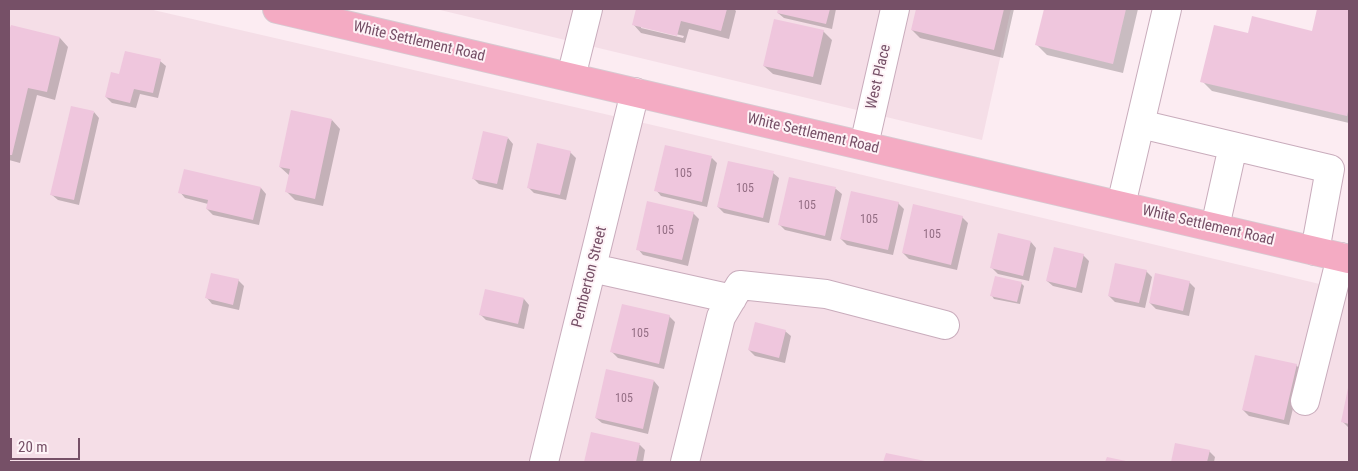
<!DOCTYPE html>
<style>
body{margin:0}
#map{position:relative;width:1358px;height:471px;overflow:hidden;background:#fcecf2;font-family:"Roboto Condensed",sans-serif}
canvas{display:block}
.frame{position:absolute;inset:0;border:10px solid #765067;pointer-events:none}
.scale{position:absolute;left:10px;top:438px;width:70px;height:22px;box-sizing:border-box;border:2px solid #765067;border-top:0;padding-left:6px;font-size:15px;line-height:18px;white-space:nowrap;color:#765067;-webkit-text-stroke:4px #fef3f7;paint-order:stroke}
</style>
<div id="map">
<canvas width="1358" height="471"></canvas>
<div class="frame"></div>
<div class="scale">20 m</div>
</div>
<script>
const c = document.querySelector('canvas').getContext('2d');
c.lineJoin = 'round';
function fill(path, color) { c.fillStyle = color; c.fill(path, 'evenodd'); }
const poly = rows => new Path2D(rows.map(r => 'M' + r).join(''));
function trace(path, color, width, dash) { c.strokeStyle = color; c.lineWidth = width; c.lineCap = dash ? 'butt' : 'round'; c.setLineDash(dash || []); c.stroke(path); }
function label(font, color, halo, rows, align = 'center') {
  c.font = font + ' "Roboto Condensed",sans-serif'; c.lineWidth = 4; c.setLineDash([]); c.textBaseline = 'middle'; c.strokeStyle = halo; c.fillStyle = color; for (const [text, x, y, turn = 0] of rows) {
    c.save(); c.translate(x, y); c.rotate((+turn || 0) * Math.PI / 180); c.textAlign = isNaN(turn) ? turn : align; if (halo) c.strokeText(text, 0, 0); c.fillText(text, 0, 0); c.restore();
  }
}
const residential = poly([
 [9,9,149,9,674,130,1349,291,1349,462,9,462],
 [436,9,1011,9,982,140]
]);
const shadow = poly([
 [637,9,734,9,736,11,729,39,689,29,685,43,641,33,633,24],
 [641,26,684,36,683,38,641,28],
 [779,9,836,9,832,29,784,18,778,13],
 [917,9,1014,9,1003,58,920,38,912,30],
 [1045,9,1138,9,1123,73,1047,55,1037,45],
 [1319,9,1349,9,1349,123,1212,91,1202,81,1249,34,1313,32],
 [11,26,60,38,68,47,55,100,37,95,20,163,9,160,9,37],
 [823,31,832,40,821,85,773,74,764,66],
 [160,61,166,66,158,98,140,94,136,108,112,103,106,97,120,75],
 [94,112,99,118,79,205,58,200,52,195],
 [332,120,340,129,323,206,295,200,287,192,290,176,280,167],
 [508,138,513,144,503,190,479,184,473,178],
 [570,152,576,158,566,200,534,193,528,187],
 [712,158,717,163,707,207,661,196,656,190],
 [773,173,779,178,769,223,724,213,718,207],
 [790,178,836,189,842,194,831,241,785,230,779,224],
 [261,188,266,194,259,225,213,215,207,209,208,204,185,198,180,192],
 [898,203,904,209,893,255,847,245,841,239],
 [693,213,699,219,688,266,643,255,638,249],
 [962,217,968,223,957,270,909,259,903,253],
 [1031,242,1036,248,1029,281,998,274,992,268],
 [1083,255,1089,261,1082,293,1053,286,1047,281],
 [1146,271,1152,277,1145,308,1115,302,1109,296],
 [238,280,244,286,239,310,212,304,207,298],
 [1189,282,1195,288,1189,316,1156,309,1150,303],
 [1021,283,1024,286,1020,304,994,299,992,296],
 [524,299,529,305,524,329,486,320,480,314],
 [669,316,675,322,664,369,618,358,612,352],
 [785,331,791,336,785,363,755,356,749,350],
 [1296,365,1302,371,1289,425,1249,416,1243,410],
 [654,381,659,387,648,434,602,423,596,418],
 [1349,390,1349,428,1342,421],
 [592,434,640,445,645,450,643,462,586,462],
 [1176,444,1209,451,1215,457,1214,462,1172,462]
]);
const building = poly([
 [636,9,727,9,721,31,681,21,677,36,632,25],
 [778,9,830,9,826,24,777,13],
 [916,9,1004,9,994,50,911,30],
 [1044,9,1126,9,1113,64,1035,45],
 [1317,9,1349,9,1349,107,1347,116,1200,82,1214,25,1248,33,1252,16,1312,31],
 [774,19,824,30,813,77,763,66],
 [11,25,60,37,47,92,28,88,12,155,9,155,9,32],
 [125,51,161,59,153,93,134,89,130,103,105,97,111,72,119,74],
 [71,106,94,111,74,200,50,195],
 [291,110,332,119,315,199,285,192,290,169,279,167],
 [483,131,508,137,497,184,472,179],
 [537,143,571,151,560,195,527,188],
 [665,145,712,156,702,202,654,191],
 [728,161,774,171,763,218,717,207],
 [184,169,261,187,253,220,206,209,208,200,178,193],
 [789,177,836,187,825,236,778,225],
 [851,191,899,202,888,250,840,239],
 [647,201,694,212,682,260,636,250],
 [913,204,963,216,951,265,902,253],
 [998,233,1031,241,1023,276,990,268],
 [1054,247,1084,254,1076,288,1046,281],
 [1115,263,1147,270,1139,303,1108,296],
 [211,273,239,279,233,305,205,298],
 [1155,273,1190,281,1183,311,1149,303],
 [995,276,1022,282,1017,302,990,296],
 [485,289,524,298,518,324,479,315],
 [622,304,670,315,659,364,610,352],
 [755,322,786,330,779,358,748,350],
 [1255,355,1297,364,1284,420,1242,410],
 [606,369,654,380,643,429,595,418],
 [1348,388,1349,388,1349,424,1341,422],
 [591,432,640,443,636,462,584,462],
 [1175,443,1210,450,1207,462,1171,462],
 [886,453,925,461,925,462,883,462],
 [1107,457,1126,461,1126,462,1105,462]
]);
const minor = poly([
 [571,77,588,9],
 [1140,124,1233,146,1215,227],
 [864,145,895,9],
 [1233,146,1330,169,1315,251],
 [1121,205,1167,9],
 [592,268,732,299],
 [1305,401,1341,257],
 [544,462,635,92],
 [685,462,721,317,740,285,826,294,945,325]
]);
const major = poly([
 [277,9,1349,259]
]);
const numberNames = [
 ["105",683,174],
 ["105",745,189],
 ["105",807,206],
 ["105",869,220],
 ["105",665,231],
 ["105",932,235],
 ["105",640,334],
 ["105",624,399]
];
const streetNames = [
 ["White Settlement Road",419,42,13],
 ["West Place",879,77,-77],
 ["White Settlement Road",813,134,13],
 ["White Settlement Road",1208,226,13],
 ["Pemberton Street",590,277,-76]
];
fill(residential, '#f5dee7');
fill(shadow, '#0003');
fill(building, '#efc6dd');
trace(minor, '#c9acbc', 30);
trace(major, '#d6cad1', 30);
trace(minor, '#fff', 28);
trace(major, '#f4abc3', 28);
label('12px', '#946e84', null, numberNames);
label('15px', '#765067', '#fef3f7', streetNames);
</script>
